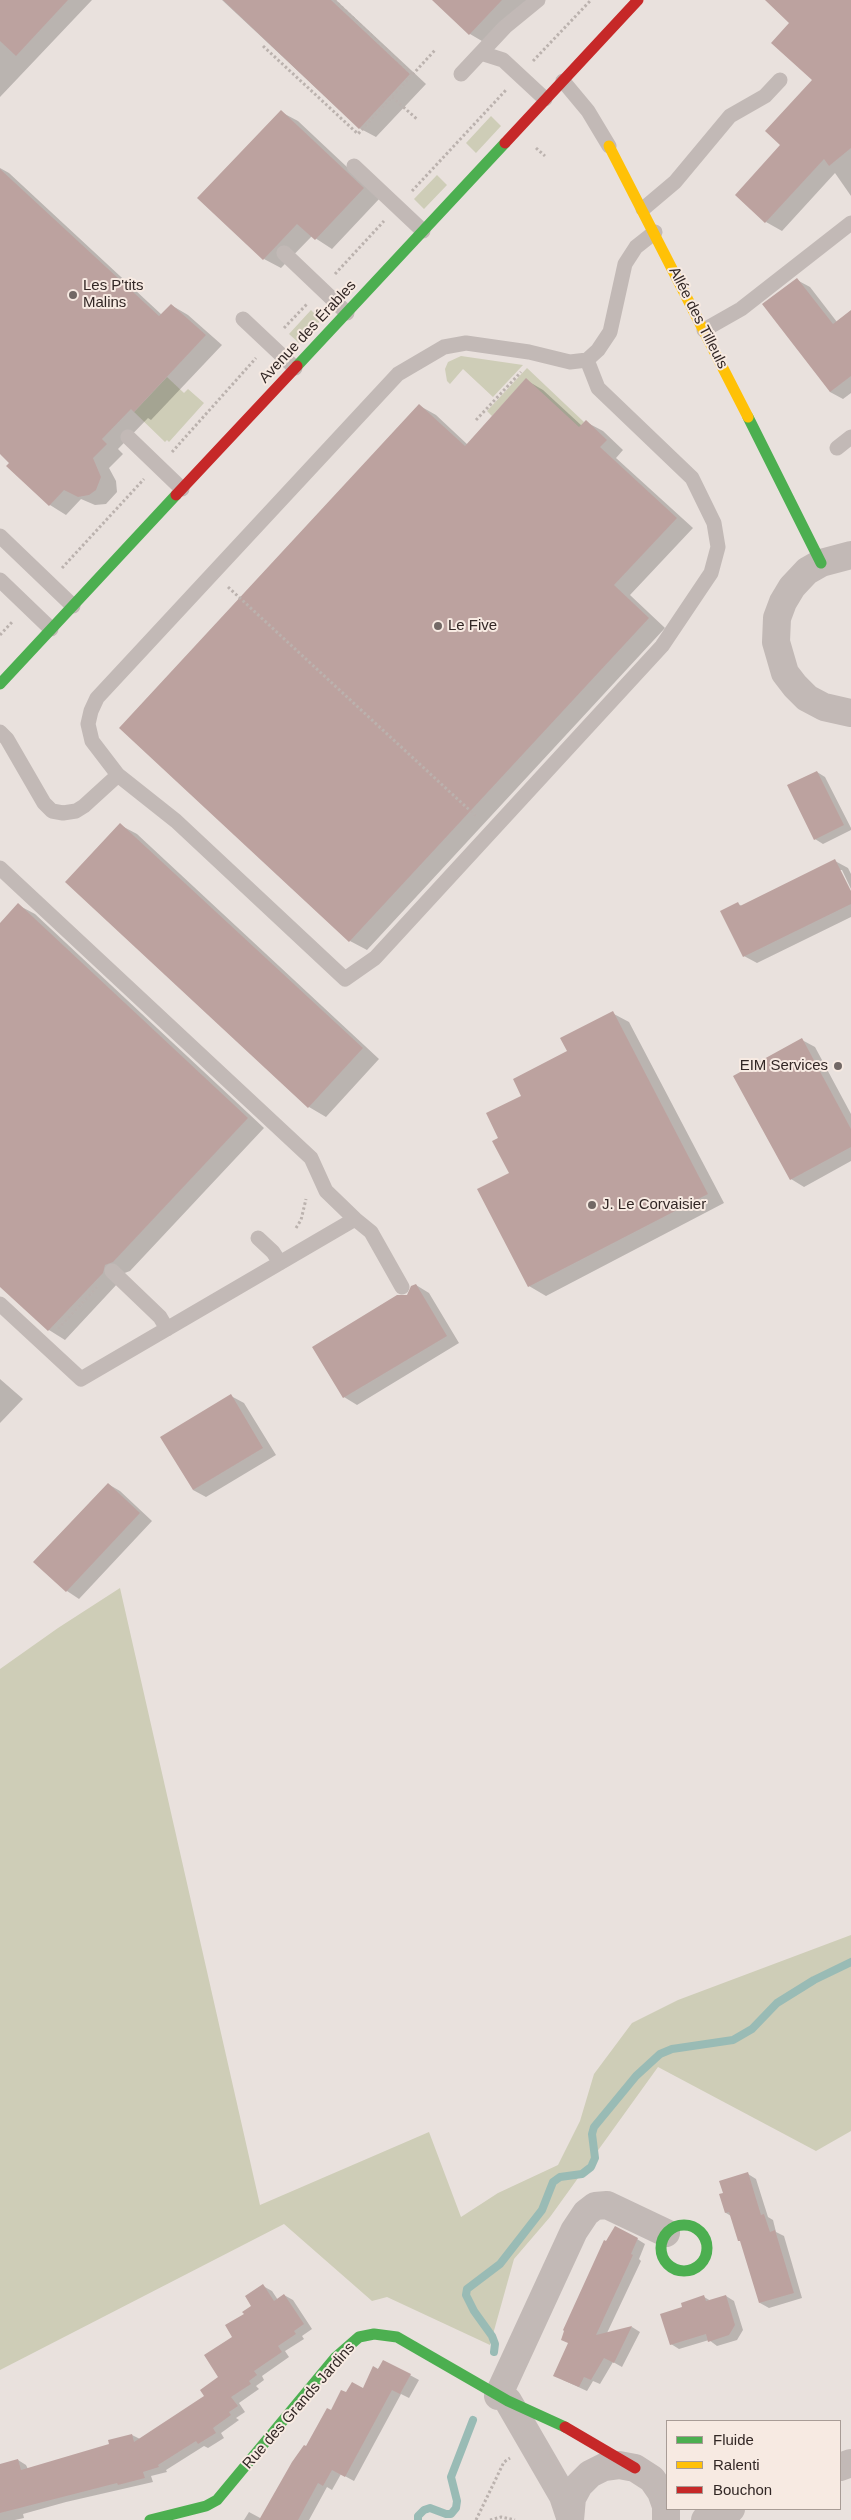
<!DOCTYPE html>
<meta charset="utf-8">
<style>
body{margin:0}
#map{position:relative;width:851px;height:2520px;overflow:hidden;background:#e9e1dd;font-family:Arial,sans-serif}
canvas{display:block}
.legend{position:absolute;left:666px;top:2420px;width:175px;height:90px;box-sizing:border-box;background:#f7eae2;border:1px solid #a89c96;margin:0;padding:6px 9px;list-style:none;font-size:15px;color:#322725}
.legend li{display:flex;align-items:center;gap:10px;height:25px}
.legend b{width:25px;border:1px solid #a89c96}
</style>
<div id="map">
<canvas width="851" height="2520"></canvas>
<ul class="legend">
<li><b style="height:6px;background:#4caf50"></b>Fluide</li>
<li><b style="height:6px;background:#ffc107"></b>Ralenti</li>
<li><b style="height:6px;background:#c62828"></b>Bouchon</li>
</ul>
</div>
<script>
const c = document.querySelector('canvas').getContext('2d');
c.lineJoin = 'round';
function fill(path, color) { c.fillStyle = color; c.fill(path, 'evenodd'); }
const poly = rows => new Path2D(rows.map(r => 'M' + r).join(''));
function trace(path, color, width, dash) { c.strokeStyle = color; c.lineWidth = width; c.lineCap = dash ? 'butt' : 'round'; c.setLineDash(dash || []); c.stroke(path); }
function label(font, color, halo, rows, align = 'center') {
  c.font = font + ' Arial,sans-serif'; c.lineWidth = 4; c.setLineDash([]); c.textBaseline = 'middle'; c.strokeStyle = halo; c.fillStyle = color; for (const [text, x, y, turn = 0] of rows) {
    c.save(); c.translate(x, y); c.rotate((+turn || 0) * Math.PI / 180); c.textAlign = isNaN(turn) ? turn : align; if (halo) c.strokeText(text, 0, 0); c.fillText(text, 0, 0); c.restore();
  }
}
const green = poly([
 [491,116,501,126,476,153,466,143],
 [437,175,447,185,424,209,414,199],
 [311,310,321,320,299,343,289,334],
 [461,356,523,365,493,397,463,369,450,384,447,381,445,369,448,362],
 [527,368,584,422,579,428,526,379,492,416,487,411],
 [167,377,184,393,188,389,204,403,169,442,167,440,165,442,134,412],
 [120,1588,260,2205,429,2132,461,2217,498,2193,558,2165,580,2121,594,2074,632,2023,678,2000,851,1935,851,2131,816,2151,658,2067,550,2217,514,2259,490,2345,387,2297,372,2301,284,2224,0,2370,0,1669,58,1628]
]);
const shadow = poly([
 [0,0,92,0,0,97],
 [222,0,336,0,426,84,376,137,359,128],
 [434,0,527,0,487,44,470,34],
 [766,0,851,0,851,196,835,173,782,231,766,222,782,145,814,80,790,23],
 [281,112,298,121,380,198,332,249,312,236,281,268,264,259],
 [0,168,9,173,162,315,171,305,188,315,222,345,151,420,148,418,118,449,123,454,109,468,116,481,117,492,106,504,95,505,81,499,66,515,50,505,0,453],
 [797,280,810,287,837,322,851,312,851,393,843,399,830,392],
 [526,380,543,390,582,426,586,422,603,431,623,450,616,458,693,528,630,595,665,628,367,950,350,941,420,406,436,415,468,445],
 [817,772,825,777,851,828,851,830,823,844,815,839],
 [120,825,137,834,379,1059,326,1117,309,1107,67,882],
 [835,861,848,868,851,874,851,889,842,870,839,870,851,894,851,917,757,963,744,956,738,904,742,906],
 [18,905,35,914,264,1128,130,1271,122,1274,119,1282,65,1340,49,1330,0,1285,0,924],
 [612,1013,629,1022,724,1203,546,1296,529,1286,511,1173,499,1139,523,1097,569,1051],
 [802,1040,815,1047,851,1114,851,1161,804,1187,791,1179],
 [416,1285,429,1293,459,1343,357,1405,344,1397,314,1347,408,1296],
 [0,1379,23,1399,0,1423],
 [231,1396,244,1403,276,1455,206,1497,193,1490],
 [108,1484,120,1491,152,1521,79,1599,67,1591,35,1562],
 [748,2174,756,2179,768,2217,773,2220,776,2232,784,2236,802,2298,769,2308,760,2303,742,2242,731,2216,726,2213,724,2194],
 [637,2239,645,2244,639,2259,641,2261,607,2333,632,2327,640,2332,622,2367,613,2362,600,2384,593,2381,587,2391,563,2380],
 [263,2286,272,2291,278,2300,284,2295,293,2300,312,2329,302,2336,304,2339,285,2351,289,2357,262,2376,264,2380,256,2386,259,2389,239,2403,245,2412,236,2418,239,2420,221,2433,224,2438,208,2448,204,2446,166,2470,167,2472,151,2476,153,2482,66,2502,23,2514,24,2518,15,2520,0,2520,0,2465,18,2460,26,2465,28,2469,111,2445,132,2435,140,2439,206,2396,220,2378,234,2337,245,2315,253,2307],
 [726,2296,734,2301,743,2330,737,2340,717,2346,709,2340,679,2349,671,2344,704,2297,711,2301],
 [384,2361,419,2380,409,2398,401,2394,354,2481,341,2474,332,2490,327,2487,309,2520,244,2520,249,2512,262,2519,331,2412,346,2394,363,2389]
]);
const stream = poly([
 [494,2352,495,2344,492,2336,474,2311,466,2295,467,2289,500,2264,542,2210,553,2182,560,2177,582,2174,591,2167,595,2158,592,2134,594,2127,636,2076,660,2054,672,2049,733,2040,752,2029,777,2003,814,1980,851,1962],
 [418,2520,418,2516,424,2510,430,2508,446,2514,451,2514,456,2508,457,2501,451,2477,473,2420]
]);
const building = poly([
 [0,0,68,0,16,56,0,41],
 [223,0,331,0,410,74,359,129],
 [432,0,502,0,469,35],
 [765,0,851,0,851,148,829,166,824,159,765,223,735,195,780,145,765,131,812,80,771,43,789,23],
 [281,110,364,188,315,240,297,224,263,260,197,198],
 [0,169,159,316,171,304,206,335,134,412,131,409,102,439,107,444,93,458,101,477,96,490,89,495,78,497,64,490,49,506,6,466,9,463,0,454],
 [797,278,833,324,851,310,851,376,830,392,762,304],
 [526,378,579,427,586,420,607,440,600,447,677,518,614,585,649,618,349,942,119,728,419,404,465,446],
 [817,771,844,825,814,840,787,785],
 [120,823,363,1048,308,1108,65,882],
 [835,859,851,891,851,904,743,957,720,911,738,902,740,906],
 [18,903,248,1118,113,1262,105,1265,103,1273,48,1331,0,1287,0,923],
 [613,1011,708,1194,528,1287,477,1189,509,1173,492,1141,498,1138,486,1113,521,1096,513,1079,567,1051,560,1038],
 [802,1038,851,1129,851,1147,790,1180,733,1076],
 [416,1284,447,1336,343,1398,312,1347,397,1295,407,1295,411,1286],
 [231,1394,263,1448,193,1490,160,1437],
 [108,1483,140,1513,66,1592,33,1562],
 [748,2172,761,2215,764,2214,770,2232,775,2230,794,2293,759,2303,740,2241,738,2241,729,2212,725,2213,719,2194,723,2193,719,2181],
 [615,2226,638,2238,631,2254,633,2255,596,2335,632,2326,614,2363,604,2358,591,2380,584,2377,579,2387,553,2376,568,2343,561,2340,564,2331,563,2330,604,2240,606,2241],
 [263,2284,274,2301,284,2294,304,2324,294,2331,296,2334,278,2346,282,2352,254,2371,257,2375,249,2381,251,2384,231,2397,238,2406,229,2412,231,2415,213,2428,216,2433,198,2444,196,2441,158,2465,159,2467,143,2472,145,2478,118,2485,117,2483,0,2513,0,2464,18,2459,21,2470,109,2444,108,2440,132,2434,134,2442,204,2396,200,2390,218,2377,204,2355,232,2337,225,2325,244,2314,242,2312,251,2306,245,2296],
 [704,2295,706,2301,726,2295,735,2325,729,2335,708,2342,706,2334,670,2345,660,2314,682,2307,681,2303],
 [383,2360,411,2374,400,2394,392,2390,345,2477,332,2470,323,2486,318,2483,298,2520,259,2520,292,2462,304,2445,306,2446,327,2408,331,2410,341,2390,346,2392,352,2382,363,2388,373,2366,378,2369]
]);
const path = poly([
 [334,0,413,75],
 [263,46,358,134,436,49],
 [533,61,591,0],
 [392,97,418,120],
 [536,148,545,156],
 [412,191,506,90],
 [335,274,384,221],
 [284,328,307,304],
 [476,420,521,372],
 [172,452,256,358],
 [62,568,144,479],
 [228,587,477,817],
 [0,635,13,621],
 [296,1228,301,1220,306,1199],
 [58,1329,98,1286],
 [476,2520,504,2462,510,2458],
 [490,2520,501,2517,515,2520]
]);
const lane = poly([
 [481,53,503,60,545,99],
 [461,74,505,27,538,0],
 [563,81,588,111,609,146],
 [354,166,423,231],
 [643,209,675,182,730,116,765,96,780,80],
 [284,253,347,313],
 [243,319,295,368],
 [704,330,741,309,851,223],
 [466,343,529,352,570,362,587,360,598,388,692,478,714,523,718,547,711,573,662,646,375,958,345,979,176,821,118,775,92,741,88,724,91,711,97,698,398,374,444,347,466,343],
 [587,360,598,350,610,332,625,264,636,247,655,232],
 [128,437,182,489],
 [837,448,851,437],
 [0,536,73,606],
 [0,580,51,629],
 [0,732,7,739,44,803,52,811,63,813,76,811,84,806,118,775],
 [0,868,311,1158,326,1191,355,1219,81,1379,0,1304],
 [355,1219,371,1232,402,1287],
 [258,1238,273,1252,280,1263],
 [112,1271,160,1317,167,1329]
]);
const street = poly([
 [851,555,821,563,807,571,792,587,783,602,777,618,776,642,785,673,795,686,807,698,824,707,851,713],
 [498,2396,574,2231,586,2213,595,2206,607,2205,666,2233],
 [508,2401,563,2496,569,2514],
 [840,2467,851,2463],
 [570,2520,572,2498,579,2485,590,2474,604,2467,619,2465,635,2468,652,2479,661,2492,666,2506,666,2520],
 [705,2520,731,2509]
]);
const fast = poly([
 [297,366,505,143],
 [748,417,821,563],
 [0,684,176,495],
 '661 2248a23 23 0 1 1 46 0a23 23 0 1 1-46 0Z',
 [150,2520,206,2506,217,2500,335,2358,359,2337,374,2334,397,2337,508,2401,565,2427]
]);
const slow = poly([
 [609,146,748,417]
]);
const jam = poly([
 [505,143,638,0],
 [176,495,297,366],
 [565,2427,635,2468]
]);
const markers = [
 [73,295,5,"#726865"],
 [438,626,5,"#726865"],
 [838,1066,5,"#726865"],
 [592,1205,5,"#726865"]
];
const poiNames = [
 ["Les P'tits",83,286],
 ["Malins",83,303],
 ["Le Five",448,626],
 ["EIM Services",828,1066,"right"],
 ["J. Le Corvaisier",602,1205]
];
const streetNames = [
 ["Allée des Tilleuls",698,318,63],
 ["Avenue des Érables",308,332,-47],
 ["Rue des Grands Jardins",299,2406,-49]
];
fill(green, '#cecdb7');
fill(shadow, '#0003');
trace(stream, '#99bbb5', 8);
fill(building, '#bca29f');
trace(path, '#bbb2ae', 3, [2.5, 2.5]);
trace(lane, '#c2b9b6', 15);
trace(street, '#c2b9b6', 28);
trace(fast, '#4caf50', 11);
trace(slow, '#ffc107', 11);
trace(jam, '#c62828', 11);
for (const [x, y, r, color] of markers) { const dot = new Path2D(); dot.arc(x, y, r, 0, 2 * Math.PI); c.fillStyle = color; c.fill(dot); trace(dot, '#f7eae2', 2); }
label('15px', '#322725', '#f7eae2', poiNames, 'left');
label('15px', '#322725', '#f7eae2', streetNames);
</script>
